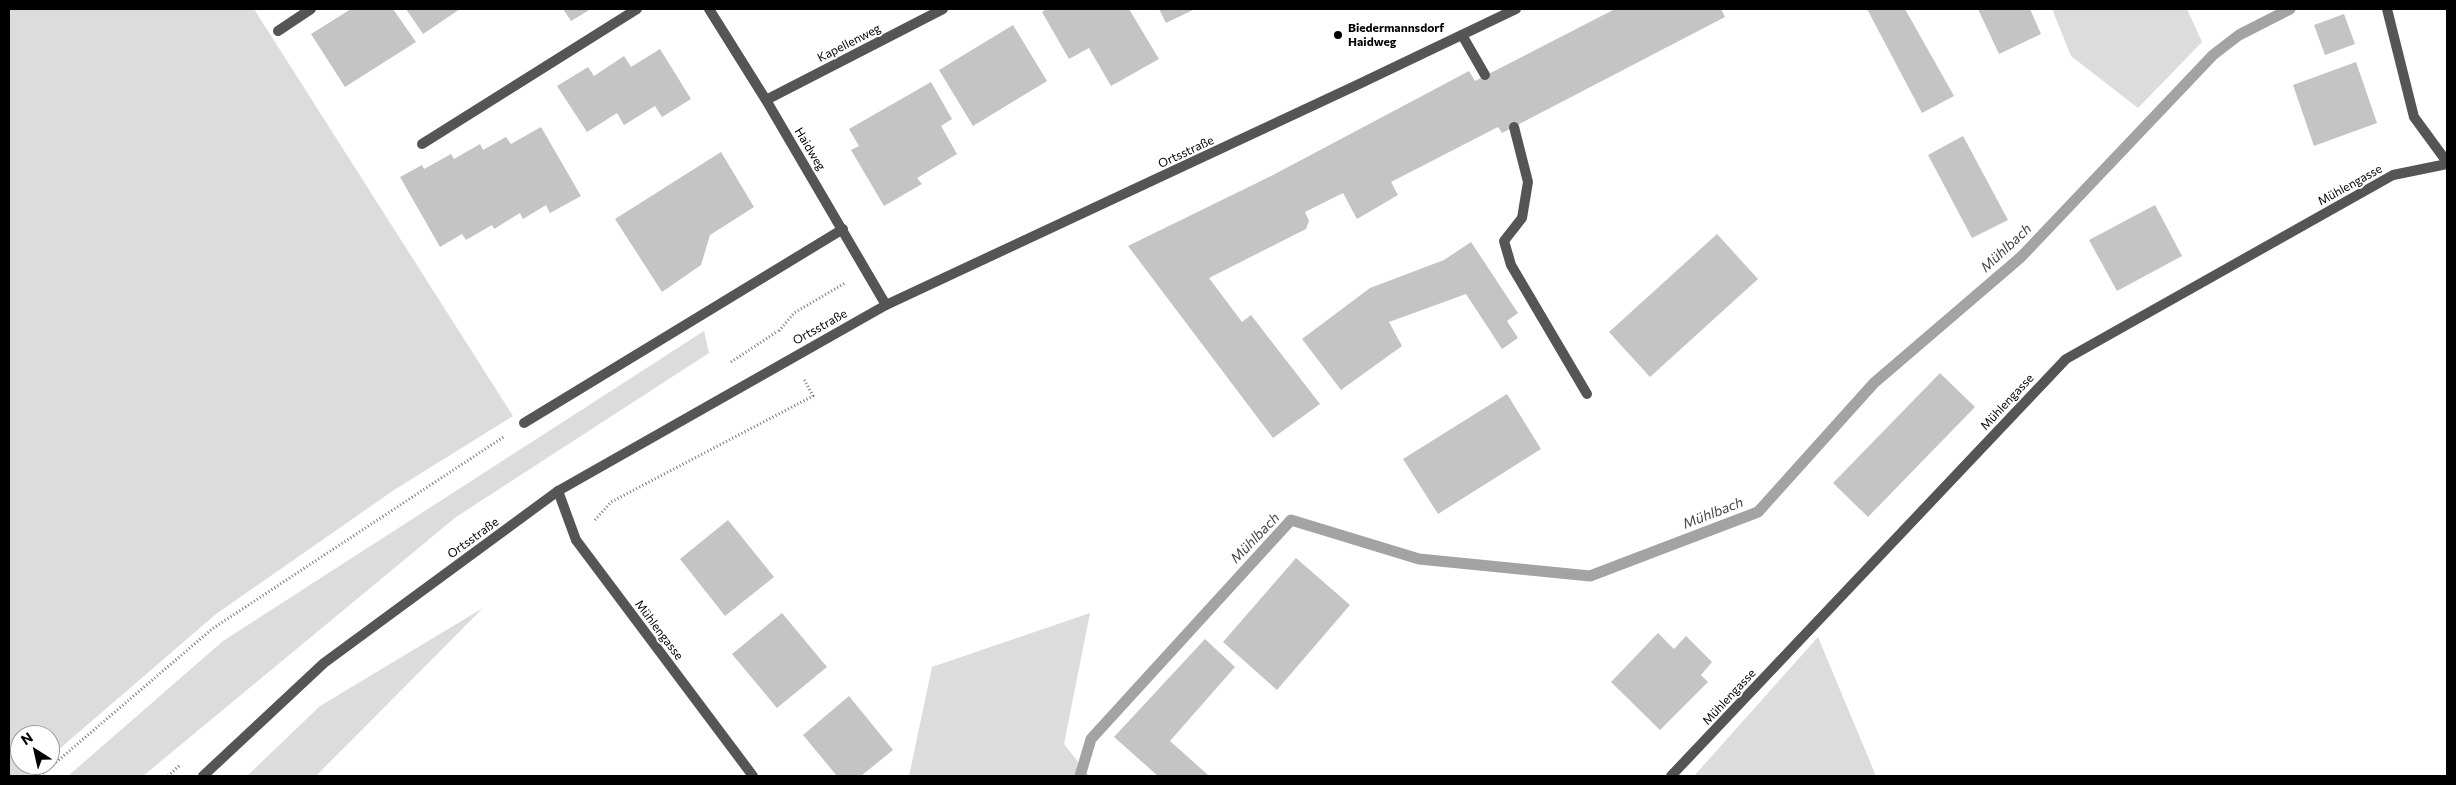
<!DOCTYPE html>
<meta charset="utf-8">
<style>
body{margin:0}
#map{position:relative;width:2456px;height:785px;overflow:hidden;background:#fff;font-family:Commissioner,sans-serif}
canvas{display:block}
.frame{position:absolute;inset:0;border:10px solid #000;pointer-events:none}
.north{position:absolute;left:10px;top:725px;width:50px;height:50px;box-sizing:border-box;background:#fff;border:1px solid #999;border-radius:50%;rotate:325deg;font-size:14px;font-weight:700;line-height:20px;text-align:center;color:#000}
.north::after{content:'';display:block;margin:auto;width:18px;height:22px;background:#000;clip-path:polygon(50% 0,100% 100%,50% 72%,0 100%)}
</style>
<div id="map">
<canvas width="2456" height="785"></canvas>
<div class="frame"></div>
<div class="north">N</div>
</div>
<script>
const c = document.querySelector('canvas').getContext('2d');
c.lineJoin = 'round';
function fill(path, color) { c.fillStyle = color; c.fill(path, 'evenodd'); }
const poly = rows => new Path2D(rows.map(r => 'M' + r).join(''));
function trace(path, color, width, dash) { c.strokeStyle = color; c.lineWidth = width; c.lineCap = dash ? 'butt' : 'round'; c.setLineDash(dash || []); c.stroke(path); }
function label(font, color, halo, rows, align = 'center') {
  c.font = font + ' Commissioner,sans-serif'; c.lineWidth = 4; c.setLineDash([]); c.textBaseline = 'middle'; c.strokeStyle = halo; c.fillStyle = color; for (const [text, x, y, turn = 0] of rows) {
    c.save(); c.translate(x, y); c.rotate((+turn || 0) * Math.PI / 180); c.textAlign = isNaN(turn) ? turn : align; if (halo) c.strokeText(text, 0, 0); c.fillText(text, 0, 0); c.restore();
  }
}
const green = poly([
 [9,9,254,9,513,416,394,490,216,614,50,757,50,735,20,735,20,765,41,765,28,776,9,776],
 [2052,9,2187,9,2202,42,2138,108,2071,56],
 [704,331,709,353,456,517,143,776,68,776,223,641],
 [483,608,316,776,247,776,320,706],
 [1090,613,1064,744,1089,776,909,776,932,667],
 [1818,637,1876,776,1694,776]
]);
const stream = poly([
 [1080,776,1091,739,1291,520,1419,559,1590,576,1758,512,1874,383,2021,257,2213,55,2239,35,2290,9]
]);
const building = poly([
 [351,9,393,9,416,42,345,87,311,34],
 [406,9,460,9,423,34],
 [563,9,591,9,571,21],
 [1047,9,1129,9,1159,59,1111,86,1089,48,1069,59,1042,12],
 [1159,9,1195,9,1166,23],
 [1615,9,1721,9,1725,17,1502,133,1498,127,1391,182,1398,195,1357,219,1343,193,1305,212,1309,221,1306,229,1209,278,1242,322,1251,315,1320,404,1273,438,1128,246,1273,175,1469,71,1475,81],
 [1867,9,1905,9,1954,96,1922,113],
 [1978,9,2030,9,2041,34,1999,54],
 [2344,14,2355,44,2325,55,2314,25],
 [1013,25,1047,81,973,126,939,70],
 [660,49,691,99,662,117,655,106,624,125,617,113,587,132,557,86,588,67,594,76,624,56,631,67],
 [2356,62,2377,123,2314,146,2293,85],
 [931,82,952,119,941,126,957,154,917,178,922,184,884,206,851,150,859,146,849,129],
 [541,127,581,196,550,213,546,205,523,219,520,213,494,229,492,225,466,240,462,234,440,247,400,177,422,165,424,169,451,154,454,159,480,144,483,150,506,137,511,144],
 [1963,136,2008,220,1972,238,1928,155],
 [721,152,754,207,710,235,701,265,662,292,615,219],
 [2155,205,2182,256,2117,291,2089,240],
 [1717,234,1758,279,1650,377,1609,332],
 [1471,242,1518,313,1507,321,1518,338,1502,349,1466,294,1389,322,1402,346,1341,390,1302,339,1370,288,1444,260],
 [1940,373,1975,407,1868,517,1833,483],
 [1507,394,1541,449,1438,514,1403,459],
 [728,520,774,577,725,616,680,559],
 [1296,558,1350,605,1277,690,1223,642],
 [782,613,827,667,777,708,732,654],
 [1658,633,1674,649,1686,636,1712,662,1701,675,1708,682,1660,730,1611,682],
 [1205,639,1235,667,1170,741,1208,775,1158,776,1114,737],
 [849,696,893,750,861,776,837,776,803,735]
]);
const path = poly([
 [779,331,794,313,845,283],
 [731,362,778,331],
 [595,520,611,502,813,396,804,379],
 [40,776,212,629,505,436],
 [168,776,180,765]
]);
const service = poly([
 [278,31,311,9],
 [1462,35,1485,75],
 [1514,127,1528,182,1522,218,1504,241,1511,265,1587,394],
 [422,144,637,9],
 [524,423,843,229]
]);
const minor = poly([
 [709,9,766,100,886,305],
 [2387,9,2414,117,2447,162],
 [766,100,943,9],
 [558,491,576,540,753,776],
 [1671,776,2066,359,2393,175,2447,164]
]);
const tertiary = poly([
 [203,776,324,663,558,491,886,305,1357,85,1516,9]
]);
const markers = [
 [1338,35,5,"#000"]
];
const poiNames = [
 ["Biedermannsdorf",1348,28],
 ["Haidweg",1348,42]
];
const streetNames = [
 ["Kapellenweg",849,43,-27],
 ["Haidweg",810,149,59],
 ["Ortsstraße",1186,152,-25],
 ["Mühlengasse",2350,185,-29],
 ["Ortsstraße",820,327,-29],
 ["Mühlengasse",2007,402,-47],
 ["Ortsstraße",473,538,-36],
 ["Mühlengasse",659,630,53],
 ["Mühlengasse",1729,697,-47]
];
const waterNames = [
 ["Mühlbach",2006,248,-43],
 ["Mühlbach",1713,513,-21],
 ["Mühlbach",1255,538,-46]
];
fill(green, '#dcdcdc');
trace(stream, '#a3a3a3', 11);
fill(building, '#c4c4c4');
trace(path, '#777', 3, [1, 2.5]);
trace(service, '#555', 10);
trace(minor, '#555', 10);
trace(tertiary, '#555', 10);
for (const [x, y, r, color] of markers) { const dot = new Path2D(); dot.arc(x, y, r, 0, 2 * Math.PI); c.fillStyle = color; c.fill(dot); trace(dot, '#fff', 2); }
label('bold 12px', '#000', '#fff', poiNames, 'left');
label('12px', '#000', '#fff', streetNames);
label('italic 14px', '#444', '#fff', waterNames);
</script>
